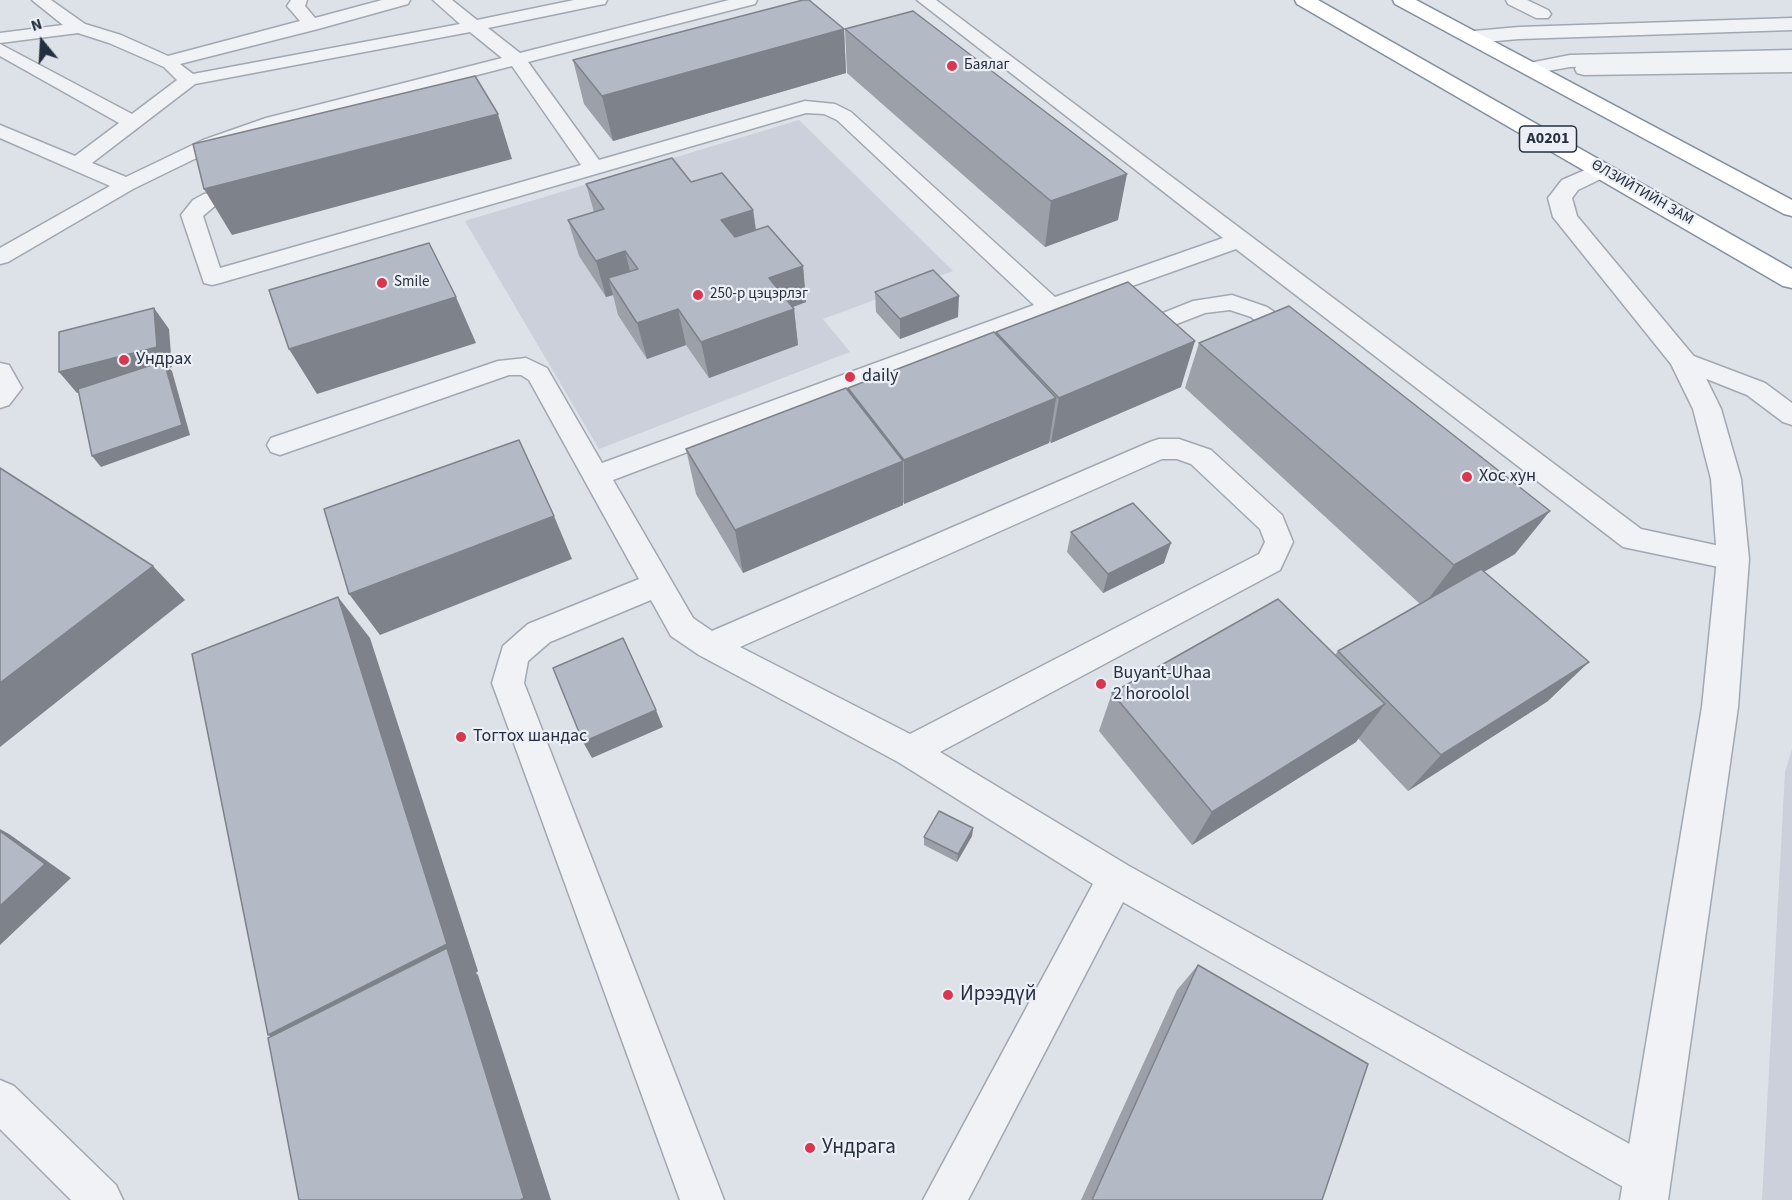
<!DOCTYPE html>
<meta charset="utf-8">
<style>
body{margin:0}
#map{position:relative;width:1792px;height:1200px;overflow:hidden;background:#dde1e8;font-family:"Source Sans 3",sans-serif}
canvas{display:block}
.north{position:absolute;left:12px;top:12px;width:60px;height:60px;-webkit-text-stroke:4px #ecf0f6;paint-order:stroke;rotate:342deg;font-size:16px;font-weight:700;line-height:24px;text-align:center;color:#252f3f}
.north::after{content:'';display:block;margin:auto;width:21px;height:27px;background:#252f3f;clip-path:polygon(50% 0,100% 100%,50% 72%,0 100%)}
</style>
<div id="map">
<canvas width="1792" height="1200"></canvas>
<div class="north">N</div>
</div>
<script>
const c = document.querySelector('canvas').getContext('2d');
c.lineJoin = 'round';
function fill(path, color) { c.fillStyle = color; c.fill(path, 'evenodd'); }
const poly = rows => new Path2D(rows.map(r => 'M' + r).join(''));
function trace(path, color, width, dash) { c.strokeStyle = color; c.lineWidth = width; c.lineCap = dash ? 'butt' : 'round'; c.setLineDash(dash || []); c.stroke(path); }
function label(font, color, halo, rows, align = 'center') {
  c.font = font + ' "Source Sans 3",sans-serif'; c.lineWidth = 4.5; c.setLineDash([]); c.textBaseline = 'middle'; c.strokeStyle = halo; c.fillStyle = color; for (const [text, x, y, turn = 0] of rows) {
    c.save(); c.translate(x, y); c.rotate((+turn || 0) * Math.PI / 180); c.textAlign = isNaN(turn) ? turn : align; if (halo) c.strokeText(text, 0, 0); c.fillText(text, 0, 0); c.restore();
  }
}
const built = poly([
 [799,120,953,271,823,319,850,352,599,449,465,221],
 [1792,749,1792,1200,1762,1200,1785,772]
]);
const lane = poly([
 [32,0,51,0,85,24,121,35,168,56,300,21,287,6,291,0,307,0,305,6,315,18,382,0,410,0,408,4,318,29,180,64,193,74,460,24,433,0,452,0,477,20,574,0,607,0,605,4,599,5,488,28,520,53,729,0,757,0,755,4,528,62,599,160,805,101,835,104,851,112,1055,297,1223,238,917,0,936,0,1641,529,1743,551,1748,559,1743,567,1733,570,1623,547,1236,249,1059,312,613,480,693,618,712,631,1150,442,1159,439,1179,439,1211,450,1282,515,1293,542,1280,570,940,752,1129,866,1662,1162,1668,1177,1662,1192,1647,1198,1632,1192,1123,902,968,1200,923,1200,1093,884,898,762,699,655,671,636,651,600,550,642,528,661,524,683,724,1200,680,1200,492,683,503,646,528,624,639,579,529,380,521,375,509,375,280,455,271,452,267,445,271,438,498,361,526,358,547,368,602,463,1034,305,837,120,824,114,806,113,220,283,212,285,204,283,181,215,193,200,204,194,212,193,220,194,223,199,203,216,220,268,581,165,512,66,280,126,217,148,133,189,8,262,0,264,0,248,110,186,0,138,0,125,75,156,119,123,0,56,0,44,132,114,177,80,164,67,109,43,78,33,0,43,0,33,63,25,32,0],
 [470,32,502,58,266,118,203,140,126,177,92,163,195,84,470,32],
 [1162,459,1177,459,1191,464,1260,529,1265,542,1259,554,910,734,740,647,1162,459],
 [1506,0,1527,0,1548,10,1551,14,1548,18,1536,18,1508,4,1506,0],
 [1792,60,1792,72,1584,75,1577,73,1575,69,1577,65,1584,63,1792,60],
 [1232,295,1267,307,1306,334,1309,340,1306,346,1297,348,1288,346,1251,317,1230,310,1205,313,1156,332,1148,329,1144,324,1148,319,1193,301,1232,295],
 [1683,352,1765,383,1792,403,1792,425,1783,422,1747,395,1674,366,1671,360,1674,354,1683,352],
 [0,363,9,365,22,388,9,405,0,408,0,363],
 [0,1080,14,1086,116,1185,123,1200,71,1200,0,1129,0,1080]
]);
const street = poly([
 [1792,18,1792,30,1519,39,1474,43,1467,41,1464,37,1467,33,1474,31,1519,27,1792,18],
 [1792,50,1792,62,1570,67,1531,74,1524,72,1521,68,1524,64,1570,55,1792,50],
 [1601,163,1609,165,1612,170,1609,175,1578,190,1572,198,1577,216,1697,360,1721,409,1741,479,1749,559,1738,707,1668,1200,1620,1200,1702,707,1717,559,1711,479,1693,409,1671,364,1553,217,1548,198,1562,180,1601,163]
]);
const highway = poly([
 [1295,0,1318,0,1792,269,1792,288,1783,286,1297,4,1295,0],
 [1393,0,1416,0,1792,200,1792,216,1784,214,1395,4,1393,0]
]);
const wall = poly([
 [844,29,846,73,613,141,584,104,573,60],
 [845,29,1118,220,1045,247,847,73],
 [691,182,753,210,756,230,803,266,806,302,793,307,794,309,798,345,709,378,686,345,647,359,618,315,613,295,606,297,579,256,568,220,594,212,586,184],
 [875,292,958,317,900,339,876,312],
 [996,332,1181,387,1051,443,1049,441,1049,443,904,504,903,502,903,505,743,573,696,494,686,449,848,391,848,388,996,334],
 [1199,343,1515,554,1484,572,1548,701,1408,791,1358,738,1356,742,1192,845,1099,731,1112,693,1335,655,1338,651,1420,604,1185,388],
 [1071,532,1164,563,1103,593,1067,552],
 [973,828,972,836,957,862,924,845,924,837],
 [1198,965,1322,1200,1081,1200,1177,990]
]);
const shadedWall = poly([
 [844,29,846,73,613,141,602,96],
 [498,114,512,159,232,235,204,189],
 [1127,174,1118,220,1045,247,1051,201],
 [753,210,758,246,727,256,721,220],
 [625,251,634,287,608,278,613,295,606,297,596,261],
 [803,266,806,302,774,314,769,278],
 [959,296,958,317,900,339,900,319],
 [456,297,476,343,317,394,289,349],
 [154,308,169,329,172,367,169,368,172,371,190,435,101,467,92,456,166,369,77,393,59,372],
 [678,309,686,345,647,359,637,323],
 [794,309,798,345,709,378,701,342],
 [1195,341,1181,387,1051,443,1059,398],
 [1056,398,1049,443,904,504,904,460],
 [903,461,903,505,743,573,735,530],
 [1550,511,1515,554,1423,606,1454,565],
 [554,516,572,559,380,635,349,594],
 [1171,543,1164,563,1103,593,1108,574],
 [153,566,185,600,0,747,0,683],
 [338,597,370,638,478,971,476,973,478,975,551,1200,520,1200,313,1056,268,1035],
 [1589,662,1548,701,1408,791,1441,755],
 [1385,704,1356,742,1192,845,1212,812],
 [656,710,663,727,592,758,583,742],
 [973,828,972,836,957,862,958,854],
 [0,829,9,834,71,878,0,945]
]);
const building = poly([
 [803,0,809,0,844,29,602,96,573,60,803,0],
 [913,11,1127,174,1051,201,845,29,913,11],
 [475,76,498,114,204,189,193,144,475,76],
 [672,158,691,182,722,173,753,210,721,220,735,237,768,226,803,266,769,278,794,309,701,342,678,309,637,323,608,278,638,269,625,251,596,261,568,220,604,209,586,184,672,158],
 [429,243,456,297,289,349,269,290,429,243],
 [933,270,959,296,900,319,875,292,933,270],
 [1128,282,1195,341,1059,398,996,332,1128,282],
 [1289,306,1550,511,1454,565,1199,343,1289,306],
 [154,308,157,347,59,372,59,332,154,308],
 [994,332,1056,398,904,460,848,388,994,332],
 [164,361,182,425,92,456,78,389,164,361],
 [846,388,903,461,735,530,686,449,846,388],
 [519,440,554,516,349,594,324,509,519,440],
 [0,468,153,566,0,683,0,468],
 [1133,503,1171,543,1108,574,1071,532,1133,503],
 [1481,569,1589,662,1441,755,1338,651,1481,569],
 [338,597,447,944,268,1035,192,654,338,597],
 [1278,599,1385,704,1212,812,1112,693,1278,599],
 [623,638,656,710,583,742,553,668,623,638],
 [939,811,973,828,958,854,924,837,939,811],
 [0,831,45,864,0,906,0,831],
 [447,948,524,1198,520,1200,299,1200,268,1038,447,948],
 [1198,965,1368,1064,1322,1200,1092,1200,1198,965]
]);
const markers = [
 [952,66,6,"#d7384f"],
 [382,283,6,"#d7384f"],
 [698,295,6,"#d7384f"],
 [124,360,6,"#d7384f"],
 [850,377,6,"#d7384f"],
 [1467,477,6,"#d7384f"],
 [1101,684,6,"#d7384f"],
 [461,737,6,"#d7384f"],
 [948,995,6,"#d7384f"],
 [810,1148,6,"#d7384f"]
];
const farPoinames = [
 ["Баялаг",964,66],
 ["Smile",394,283],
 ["250-р цэцэрлэг",710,295]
];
const farStreetnames = [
 ["ӨЛЗИЙТИЙН ЗАМ",1642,193,30]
];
const shields = [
 [1548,139,57]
];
const shieldNames = [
 ["A0201",1548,139]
];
const poiNames = [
 ["Ундрах",136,360],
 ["daily",862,377],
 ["Хос хун",1479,477],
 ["Buyant-Uhaa",1113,674],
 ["2 horoolol",1113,695],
 ["Тогтох шандас",473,737]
];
const nearPoinames = [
 ["Ирээдүй",960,995],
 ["Ундрага",822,1148]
];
fill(built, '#cbd0da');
trace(lane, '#a2a8b2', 3);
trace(street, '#a2a8b2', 3);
trace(highway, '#838e9f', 3);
fill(lane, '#f0f2f6');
fill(street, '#f0f2f6');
fill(highway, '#fff');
fill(wall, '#9ba0a9');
fill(shadedWall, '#7e828a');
fill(building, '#b4bac5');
trace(building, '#7e828a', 1.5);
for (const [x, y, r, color] of markers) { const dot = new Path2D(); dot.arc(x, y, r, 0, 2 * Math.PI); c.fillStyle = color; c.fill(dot); trace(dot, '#ecf0f6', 2); }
label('15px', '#252f3f', '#ecf0f6', farPoinames, 'left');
label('15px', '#252f3f', '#ecf0f6', farStreetnames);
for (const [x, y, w] of shields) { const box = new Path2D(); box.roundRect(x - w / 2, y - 13, w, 26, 4.5); c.fillStyle = '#ecf0f6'; c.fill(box); trace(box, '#252f3f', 1.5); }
label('bold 16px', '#252f3f', null, shieldNames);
label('18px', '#252f3f', '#ecf0f6', poiNames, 'left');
label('21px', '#252f3f', '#ecf0f6', nearPoinames, 'left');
</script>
